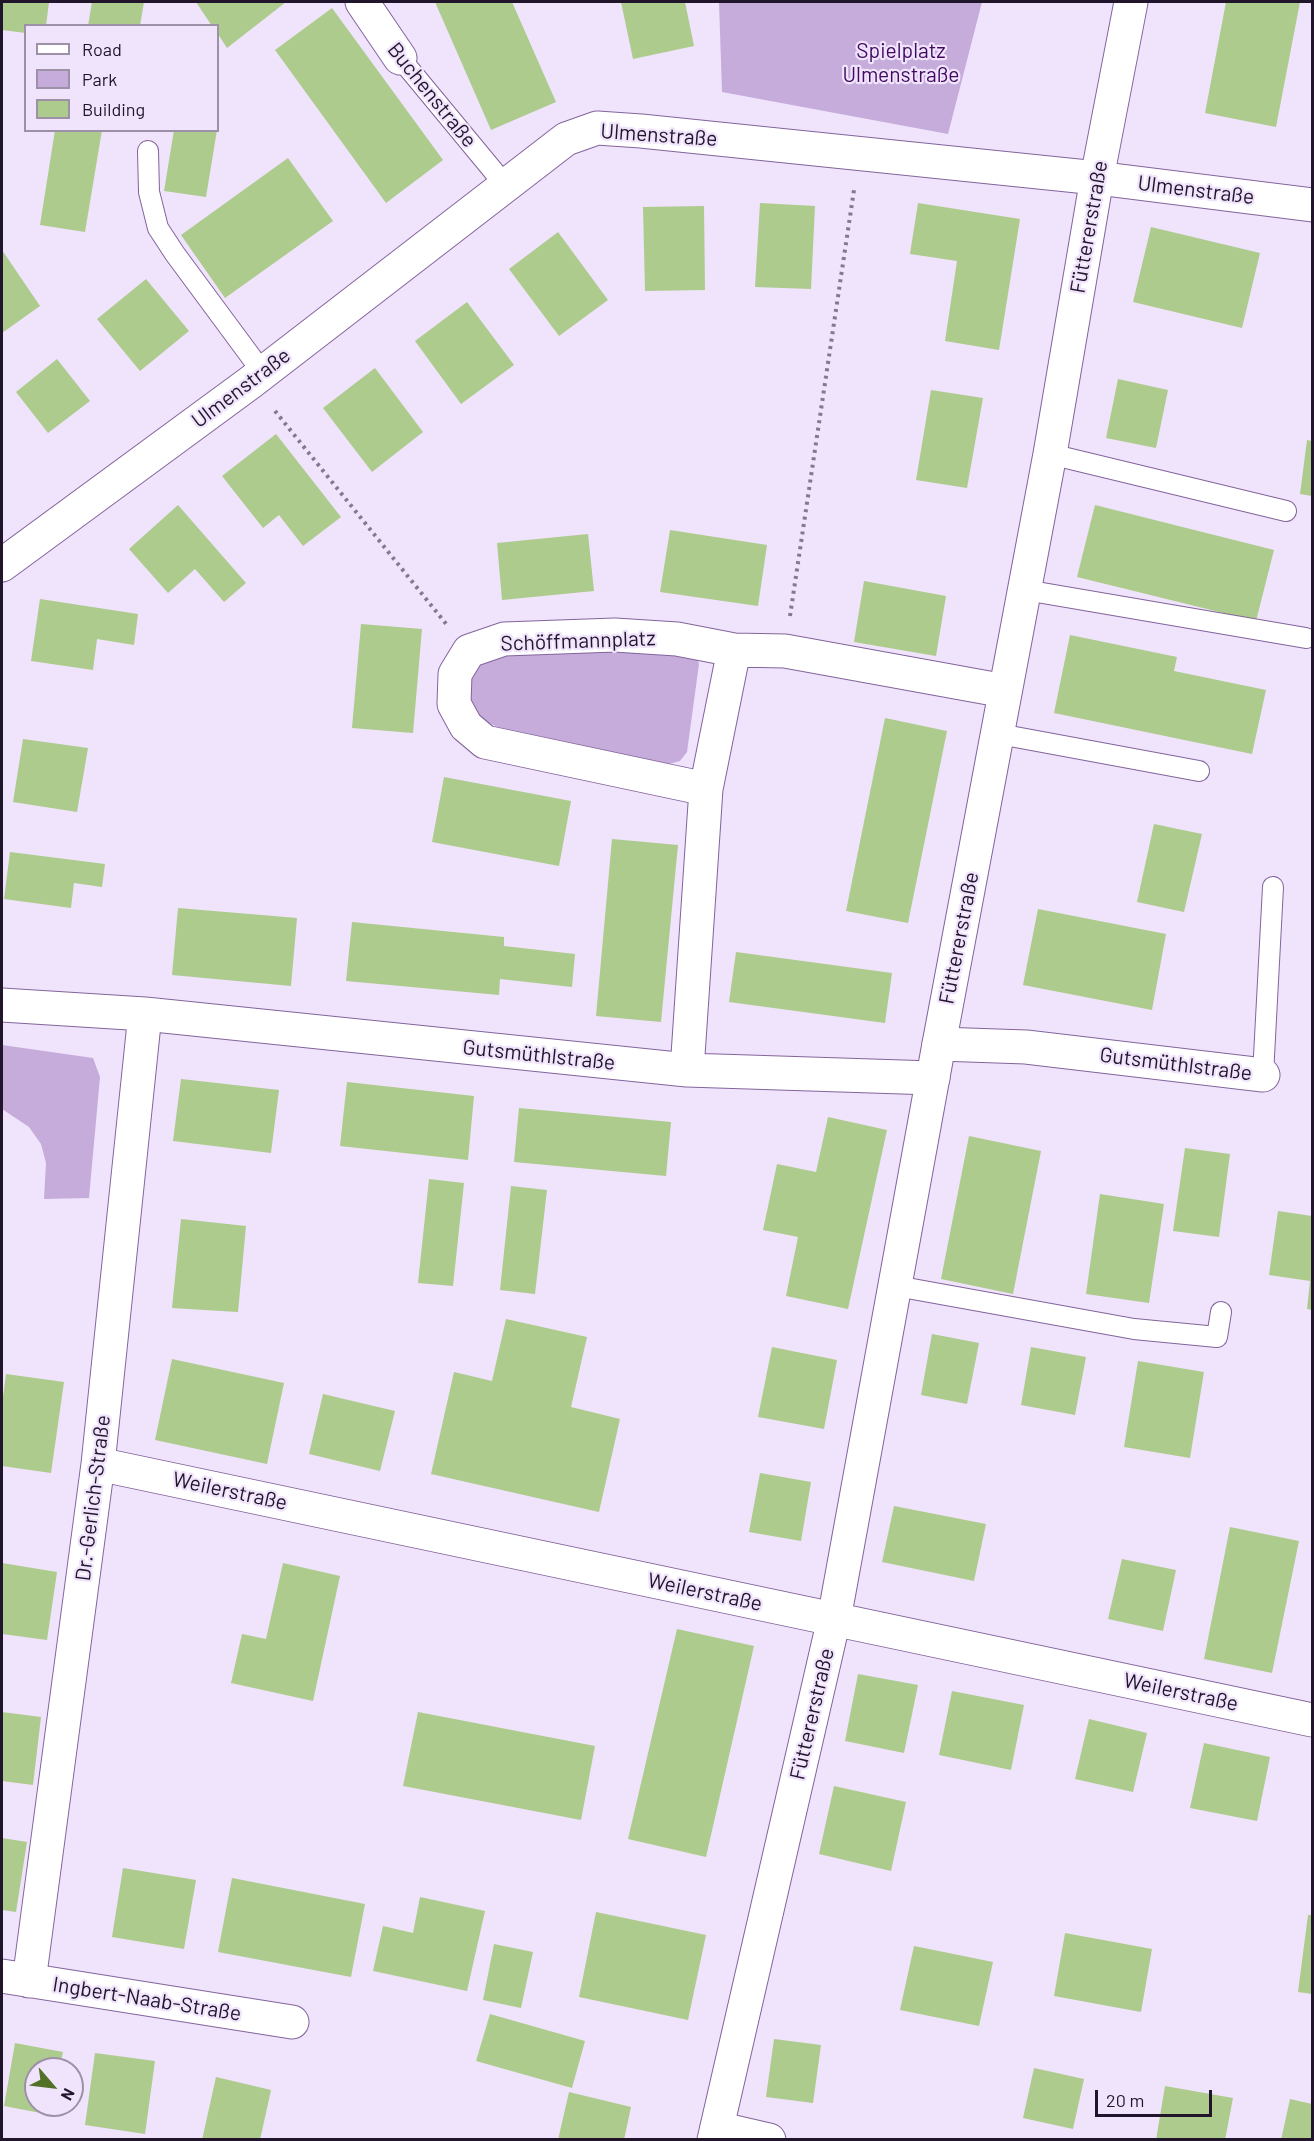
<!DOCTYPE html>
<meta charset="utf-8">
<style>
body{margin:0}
#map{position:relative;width:1314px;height:2141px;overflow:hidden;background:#f0e3fc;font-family:Barlow,sans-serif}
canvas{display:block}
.frame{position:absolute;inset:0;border:3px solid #21152b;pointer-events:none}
.legend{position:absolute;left:24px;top:24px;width:195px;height:108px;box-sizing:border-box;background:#f0e3fc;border:2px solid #9d91a8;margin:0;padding:8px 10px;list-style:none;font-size:18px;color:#21152b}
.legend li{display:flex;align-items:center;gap:12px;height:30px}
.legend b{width:30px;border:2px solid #9d91a8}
.north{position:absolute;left:24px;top:2057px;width:60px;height:60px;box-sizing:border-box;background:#f0e3fc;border:2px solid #9d91a8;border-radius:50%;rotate:118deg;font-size:16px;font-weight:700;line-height:24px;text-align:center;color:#21152b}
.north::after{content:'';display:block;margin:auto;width:21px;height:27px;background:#527126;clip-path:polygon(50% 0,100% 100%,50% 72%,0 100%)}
.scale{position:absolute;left:1095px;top:2090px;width:117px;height:27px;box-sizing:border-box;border:3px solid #21152b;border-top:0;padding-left:8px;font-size:18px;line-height:21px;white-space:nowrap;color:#21152b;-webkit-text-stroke:4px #f0e3fc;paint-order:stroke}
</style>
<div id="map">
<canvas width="1314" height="2141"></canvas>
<div class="frame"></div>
<ul class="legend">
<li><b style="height:8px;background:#fff"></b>Road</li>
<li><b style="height:16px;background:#c5acdb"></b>Park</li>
<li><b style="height:16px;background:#adcb8c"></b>Building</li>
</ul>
<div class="north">N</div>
<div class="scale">20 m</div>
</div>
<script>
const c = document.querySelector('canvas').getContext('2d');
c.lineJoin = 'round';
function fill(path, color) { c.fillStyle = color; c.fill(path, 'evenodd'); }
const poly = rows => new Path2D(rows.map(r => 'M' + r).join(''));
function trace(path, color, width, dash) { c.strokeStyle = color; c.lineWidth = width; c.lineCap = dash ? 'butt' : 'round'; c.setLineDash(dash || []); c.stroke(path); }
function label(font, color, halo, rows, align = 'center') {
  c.font = font + ' Barlow,sans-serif'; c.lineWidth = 4.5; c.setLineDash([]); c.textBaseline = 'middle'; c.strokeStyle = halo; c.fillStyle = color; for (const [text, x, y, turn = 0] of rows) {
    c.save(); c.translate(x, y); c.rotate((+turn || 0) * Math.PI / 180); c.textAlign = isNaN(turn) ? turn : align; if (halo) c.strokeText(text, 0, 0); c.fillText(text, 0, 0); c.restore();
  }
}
const green = poly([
 [719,2,982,2,948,134,722,92],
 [686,647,696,654,699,664,687,752,680,761,669,764,498,727,482,720,471,713,467,682,484,659,503,655],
 [2,1045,93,1058,100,1077,89,1198,44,1199,46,1163,41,1144,29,1127,2,1109]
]);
const building = poly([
 [2,2,49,2,46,26,26,26,26,33,2,30],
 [92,2,144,2,140,26,88,26],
 [196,2,286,2,227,48,218,34,218,26,212,26],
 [435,2,512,2,556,102,491,130],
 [621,2,685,2,694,46,633,59],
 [1226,2,1300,2,1276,127,1205,113],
 [332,8,443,160,386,203,275,50],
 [55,130,102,130,85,232,40,225],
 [174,130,217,130,206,197,164,191],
 [288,158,333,221,225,298,181,235],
 [760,203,815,206,811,289,755,287],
 [918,203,1020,219,999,350,945,341,957,261,910,254],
 [704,206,705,290,645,291,643,207],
 [1151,227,1260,253,1242,328,1133,302],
 [558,232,608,300,559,336,509,269],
 [2,250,40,306,2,333],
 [146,279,189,331,140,371,97,319],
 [467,302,514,365,461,404,415,341],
 [57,359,90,401,48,433,16,392],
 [375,368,423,432,372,472,323,408],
 [1118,379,1168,390,1156,448,1106,438],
 [931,390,983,398,967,488,916,480],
 [276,434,341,517,303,546,279,515,263,528,222,476],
 [1307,440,1312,441,1312,496,1300,494],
 [178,505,246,583,224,602,195,569,168,593,129,549],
 [1095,505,1274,550,1256,621,1077,577],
 [670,530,767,545,758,606,660,592],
 [588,534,594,591,502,600,497,543],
 [864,581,946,596,936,656,854,642],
 [40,599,138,614,134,645,97,639,93,670,31,661],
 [361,624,422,629,413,733,352,728],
 [1070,635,1177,657,1174,671,1266,690,1252,754,1054,713],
 [885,718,947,731,908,923,846,911],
 [23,739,88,748,77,812,13,802],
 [444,777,571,801,559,866,432,842],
 [1154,824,1202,834,1184,912,1137,902],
 [612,839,678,845,661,1022,596,1016],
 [10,852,105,864,102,887,74,883,71,908,4,899],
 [178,908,297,918,291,986,172,975],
 [1038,909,1166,934,1152,1010,1023,985],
 [352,922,504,937,504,946,575,954,572,987,500,979,499,995,346,981],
 [736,952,892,973,885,1023,729,1002],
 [181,1079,279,1090,271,1153,173,1141],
 [347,1082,474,1096,468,1160,340,1146],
 [519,1108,671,1122,666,1176,514,1162],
 [828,1117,887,1130,848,1309,786,1296,798,1237,763,1230,777,1164,816,1172],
 [969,1136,1041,1151,1013,1294,941,1279],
 [1185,1148,1230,1154,1219,1237,1173,1231],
 [429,1179,464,1183,453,1286,418,1283],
 [511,1186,547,1190,535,1294,500,1290],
 [1100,1194,1164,1204,1149,1303,1086,1294],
 [1278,1211,1312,1216,1312,1310,1307,1309,1310,1281,1269,1275],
 [181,1219,246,1226,238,1312,172,1308],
 [506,1319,587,1337,571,1407,620,1419,599,1512,431,1474,454,1372,492,1381],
 [932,1334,979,1343,967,1404,921,1395],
 [772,1347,837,1360,824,1429,758,1417],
 [1031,1347,1086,1357,1075,1415,1021,1405],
 [172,1359,284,1383,267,1464,155,1440],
 [1138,1361,1204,1372,1190,1458,1124,1447],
 [6,1374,64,1382,51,1473,2,1466,2,1405],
 [323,1394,395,1411,380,1471,309,1454],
 [760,1473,811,1482,801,1541,749,1532],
 [894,1506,986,1524,974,1581,882,1562],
 [1230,1527,1299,1541,1272,1673,1204,1659],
 [1122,1559,1176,1570,1163,1631,1108,1619],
 [2,1563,57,1572,47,1640,2,1634],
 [283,1563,340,1576,313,1701,231,1683,242,1634,266,1639],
 [677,1629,754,1646,706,1857,628,1839],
 [858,1674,918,1685,904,1753,845,1741],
 [952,1691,1024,1705,1011,1770,939,1755],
 [2,1712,41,1717,33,1785,2,1781],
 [418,1712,595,1746,581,1820,403,1786],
 [1089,1719,1147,1733,1133,1792,1075,1779],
 [1204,1743,1270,1757,1257,1821,1190,1808],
 [834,1786,906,1802,891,1871,819,1854],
 [2,1838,27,1842,16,1912,2,1910],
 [123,1868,196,1880,184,1949,112,1937],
 [232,1878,365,1904,351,1977,218,1952],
 [420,1897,485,1911,467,1991,373,1971,383,1926,413,1933],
 [596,1912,706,1935,688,2020,579,1997],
 [1308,1915,1312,1915,1312,1994,1298,1992],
 [1065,1933,1152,1949,1141,2012,1054,1996],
 [494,1944,533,1952,521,2008,483,2000],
 [914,1946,993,1962,979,2026,900,2010],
 [490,2014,585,2041,572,2088,476,2061],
 [774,2039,821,2045,813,2103,766,2097],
 [15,2043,63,2052,59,2069,36,2069,36,2105,53,2105,51,2115,4,2106],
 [95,2053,155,2061,145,2134,85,2125],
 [1034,2068,1084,2079,1073,2129,1023,2118],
 [216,2077,271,2090,260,2140,202,2140],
 [1165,2086,1233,2098,1225,2140,1156,2140],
 [569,2092,631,2107,624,2140,558,2140],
 [1290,2099,1312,2104,1312,2140,1281,2140]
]);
const path = poly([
 [275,411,447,625],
 [790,616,854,190]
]);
const service = poly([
 [400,58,505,185],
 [148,151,149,192,158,228,175,254,263,373],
 [1050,454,1286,511],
 [1025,590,1306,638],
 [999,734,1199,771],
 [1263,1075,1273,887],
 [896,1286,1134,1329,1217,1337,1221,1312]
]);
const minor = poly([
 [362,2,400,58],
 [2,565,251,382,566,139,597,128,641,131,1097,178,1312,205],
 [734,650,785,651,1005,691],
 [2,1005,145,1014,687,1070,933,1078],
 [939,1044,1026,1047,1263,1075],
 [687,1070,706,789,734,650,677,639,615,635,504,639,469,651,455,674,454,704,466,726,485,742,706,789],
 [98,1464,1312,1720],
 [2,1976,292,2022],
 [29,1981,98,1464,145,1014],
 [717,2128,769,2140]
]);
const tertiary = poly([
 [714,2140,834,1619,939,1044,1050,454,1097,178,1131,2]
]);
const parkNames = [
 ["Spielplatz",901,51],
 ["Ulmenstraße",901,75]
];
const streetNames = [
 ["Buchenstraße",432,95,51],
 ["Ulmenstraße",659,135,4],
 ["Ulmenstraße",1196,190,7],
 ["Füttererstraße",1089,227,-80],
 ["Ulmenstraße",241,388,-37],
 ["Schöffmannplatz",578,641,-2],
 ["Füttererstraße",959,938,-79],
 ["Gutsmüthlstraße",539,1055,6],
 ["Gutsmüthlstraße",1176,1064,7],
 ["Weilerstraße",230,1491,12],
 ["Dr.-Gerlich-Straße",93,1498,-83],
 ["Weilerstraße",705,1592,12],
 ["Weilerstraße",1181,1692,12],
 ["Füttererstraße",812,1714,-77],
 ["Ingbert-Naab-Straße",147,1999,9]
];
fill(green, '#c5acdb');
fill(building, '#adcb8c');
trace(service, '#83649c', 22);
trace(minor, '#83649c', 35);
trace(tertiary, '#83649c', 35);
trace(path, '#84788f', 4, [3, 4.5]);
trace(service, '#fff', 20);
trace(minor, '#fff', 33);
trace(tertiary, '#fff', 33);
label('21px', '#410a5f', '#f0e3fc', parkNames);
label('21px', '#21152b', '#f0e3fc', streetNames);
</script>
